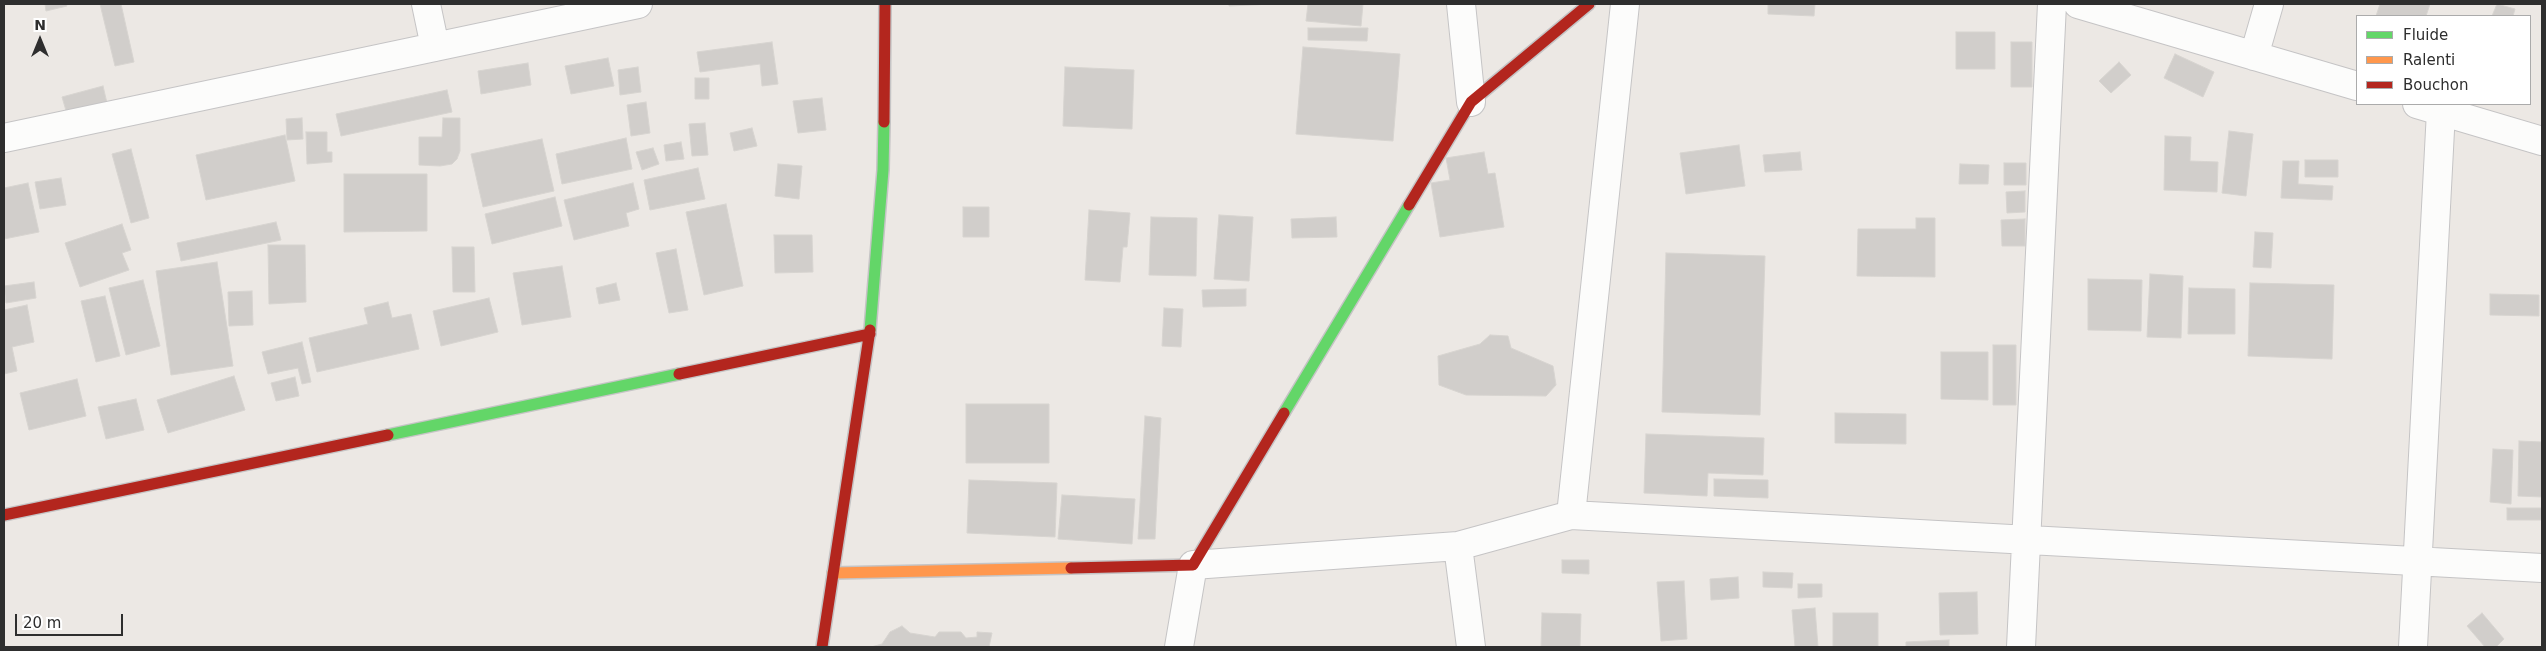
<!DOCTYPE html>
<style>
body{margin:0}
#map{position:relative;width:2546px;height:651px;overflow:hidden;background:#ece8e4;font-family:"DejaVu Sans",sans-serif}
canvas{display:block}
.frame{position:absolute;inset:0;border:5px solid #2e2e2e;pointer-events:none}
.legend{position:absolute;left:2356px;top:15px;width:175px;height:90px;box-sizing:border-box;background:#fff;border:1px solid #ababab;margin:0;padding:6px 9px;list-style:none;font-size:15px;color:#2e2e2e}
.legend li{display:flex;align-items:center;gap:10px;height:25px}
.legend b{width:25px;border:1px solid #ababab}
.north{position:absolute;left:15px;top:15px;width:50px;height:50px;-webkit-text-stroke:4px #fff;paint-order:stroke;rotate:0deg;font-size:14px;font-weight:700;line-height:20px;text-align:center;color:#2e2e2e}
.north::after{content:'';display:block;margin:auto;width:18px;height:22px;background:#2e2e2e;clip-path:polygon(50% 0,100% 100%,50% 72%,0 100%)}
.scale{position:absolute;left:15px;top:614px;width:108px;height:22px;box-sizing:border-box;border:2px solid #2e2e2e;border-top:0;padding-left:6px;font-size:15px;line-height:18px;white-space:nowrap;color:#2e2e2e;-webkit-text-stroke:4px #fff;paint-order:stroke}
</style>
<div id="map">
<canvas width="2546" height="651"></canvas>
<div class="frame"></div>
<ul class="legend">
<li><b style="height:6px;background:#63d668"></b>Fluide</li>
<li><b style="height:6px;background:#ff974d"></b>Ralenti</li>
<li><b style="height:6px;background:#b3261e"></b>Bouchon</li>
</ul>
<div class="north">N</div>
<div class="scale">20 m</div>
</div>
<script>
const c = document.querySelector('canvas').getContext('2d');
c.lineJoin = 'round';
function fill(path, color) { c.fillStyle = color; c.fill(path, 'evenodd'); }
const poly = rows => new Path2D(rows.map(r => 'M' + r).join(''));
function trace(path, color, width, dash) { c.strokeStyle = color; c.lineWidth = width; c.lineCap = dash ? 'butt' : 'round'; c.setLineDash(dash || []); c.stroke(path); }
const building = poly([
 [45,4,66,4,67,6,46,11,45,4],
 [100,4,121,4,134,62,115,66,100,4],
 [1229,4,1273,4,1229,6,1229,4],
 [1308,4,1363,4,1361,26,1306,21,1308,4],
 [1768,4,1815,4,1814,16,1768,14,1768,4],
 [2380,4,2430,4,2426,16,2376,16,2380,4],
 [2497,4,2515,9,2513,16,2492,16,2497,4],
 [1308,28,1368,28,1367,41,1308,40,1308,28],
 [1956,32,1995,32,1995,69,1956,69,1956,32],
 [772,42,778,84,762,86,760,64,700,72,697,52,772,42],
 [2011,42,2032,42,2032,87,2011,87,2011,42],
 [1303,47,1400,54,1393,141,1296,134,1303,47],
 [2175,54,2214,72,2203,97,2164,78,2175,54],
 [608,58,614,86,571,94,565,66,608,58],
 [2119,62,2131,75,2111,93,2099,81,2119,62],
 [528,63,531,85,481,94,478,71,528,63],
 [638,67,641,92,620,95,618,70,638,67],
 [1065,67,1134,70,1132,129,1063,126,1065,67],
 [695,78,709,78,709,99,695,99,695,78],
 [103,86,107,103,67,114,62,97,103,86],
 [447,90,452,112,341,136,336,114,447,90],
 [822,98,826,130,798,133,793,101,822,98],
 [646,102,650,133,631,136,627,105,646,102],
 [302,118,303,139,287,140,286,119,302,118],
 [443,118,460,118,460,151,457,159,452,164,440,166,419,165,419,137,442,137,443,118],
 [705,123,708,155,692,156,689,124,705,123],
 [752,128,757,146,734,151,730,133,752,128],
 [2229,131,2253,134,2246,196,2222,193,2229,131],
 [306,132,327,132,327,152,332,152,332,162,307,164,306,132],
 [285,135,295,181,206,200,196,155,285,135],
 [2165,136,2191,137,2190,161,2218,162,2217,192,2164,190,2165,136],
 [626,138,632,169,562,184,556,154,626,138],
 [542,139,554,191,483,207,471,154,542,139],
 [681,142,684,159,666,161,664,145,681,142],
 [1739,145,1745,186,1686,194,1680,153,1739,145],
 [653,148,659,164,642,170,636,152,653,148],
 [131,149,149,218,131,223,112,154,131,149],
 [1484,152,1488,174,1495,173,1504,227,1440,237,1431,183,1450,180,1446,158,1484,152],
 [1800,152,1802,170,1765,172,1763,155,1800,152],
 [2305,160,2338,160,2338,177,2305,177,2305,160],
 [2283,161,2299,161,2298,184,2333,186,2332,200,2281,198,2283,161],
 [2004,163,2026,163,2026,185,2004,185,2004,163],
 [778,164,802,166,799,199,775,196,778,164],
 [1960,164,1989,165,1988,184,1959,184,1960,164],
 [698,168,705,199,650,210,644,180,698,168],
 [344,174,427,174,427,231,344,232,344,174],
 [61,178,66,205,40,209,35,182,61,178],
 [28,183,39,232,4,239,4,188,28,183],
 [633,183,639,209,626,213,629,226,574,240,564,200,633,183],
 [2025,191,2025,212,2007,213,2006,192,2025,191],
 [555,197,562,226,492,244,485,214,555,197],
 [726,204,743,286,704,295,686,212,726,204],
 [963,207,989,207,989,237,963,237,963,207],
 [1089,210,1130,213,1127,247,1123,247,1120,282,1085,280,1089,210],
 [1219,215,1253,217,1249,281,1214,279,1219,215],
 [1151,217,1197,218,1196,276,1149,275,1151,217],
 [1336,217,1337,237,1292,238,1291,219,1336,217],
 [1916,218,1935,218,1935,277,1857,276,1858,229,1916,229,1916,218],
 [2025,219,2025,246,2002,246,2001,220,2025,219],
 [276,222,281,240,181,261,177,243,276,222],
 [122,224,131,250,122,253,129,270,80,287,65,243,122,224],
 [2255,232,2273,233,2271,268,2253,267,2255,232],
 [774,235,812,235,813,272,775,273,774,235],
 [268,245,305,245,306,302,269,304,268,245],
 [452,247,474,247,475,292,453,292,452,247],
 [676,249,688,310,669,313,656,253,676,249],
 [1666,253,1765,256,1760,415,1662,412,1666,253],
 [217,262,233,366,171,375,156,271,217,262],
 [562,266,571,317,522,325,513,273,562,266],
 [2150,274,2183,276,2181,338,2147,337,2150,274],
 [2088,279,2142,280,2141,331,2088,330,2088,279],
 [143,280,160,346,126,355,109,288,143,280],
 [34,282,36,298,6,303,4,286,34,282],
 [616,283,620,300,599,304,596,288,616,283],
 [2250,283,2334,285,2332,359,2248,356,2250,283],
 [2189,288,2235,289,2235,334,2188,334,2189,288],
 [1246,289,1246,306,1203,307,1202,290,1246,289],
 [252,291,253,325,229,326,228,292,252,291],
 [2490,294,2539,295,2539,316,2490,315,2490,294],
 [105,296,120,356,96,362,81,301,105,296],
 [489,298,498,332,441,346,433,311,489,298],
 [388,302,392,318,411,314,419,349,317,372,309,338,368,324,364,308,388,302],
 [27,305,34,342,12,347,17,371,4,374,4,310,27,305],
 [1164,308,1183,309,1181,347,1162,346,1164,308],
 [1490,335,1508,336,1511,348,1553,366,1556,385,1546,396,1466,395,1439,385,1438,356,1480,344,1490,335],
 [302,342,311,382,302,384,298,368,268,374,262,352,302,342],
 [1993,345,2016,345,2016,405,1993,405,1993,345],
 [1941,352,1988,352,1988,400,1941,399,1941,352],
 [234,376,245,410,168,433,157,400,234,376],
 [295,377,299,396,276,401,271,383,295,377],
 [77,379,86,416,29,430,20,393,77,379],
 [136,399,144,430,106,439,98,407,136,399],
 [966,404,1049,404,1049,463,966,463,966,404],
 [1835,413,1906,414,1906,444,1835,443,1835,413],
 [1145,416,1161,418,1155,539,1138,539,1145,416],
 [1646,434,1764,438,1763,475,1708,473,1707,496,1644,493,1646,434],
 [2519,441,2542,442,2542,497,2518,496,2519,441],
 [2493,449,2513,450,2511,504,2490,502,2493,449],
 [1714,479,1768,480,1768,498,1714,496,1714,479],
 [969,480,1057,483,1055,537,967,533,969,480],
 [1062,495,1135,499,1132,544,1058,539,1062,495],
 [2507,508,2542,508,2542,520,2507,520,2507,508],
 [1562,560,1589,560,1589,574,1562,573,1562,560],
 [1763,572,1793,573,1792,588,1763,587,1763,572],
 [1738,577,1739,598,1711,600,1710,579,1738,577],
 [1684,581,1687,639,1661,641,1657,582,1684,581],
 [1798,584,1822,584,1822,597,1798,598,1798,584],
 [1977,592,1978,634,1940,635,1939,593,1977,592],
 [1815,608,1818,647,1795,647,1792,610,1815,608],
 [1542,613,1581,614,1580,647,1541,647,1542,613],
 [1833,613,1878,613,1878,647,1833,647,1833,613],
 [2482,613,2504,639,2496,647,2485,647,2467,626,2482,613],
 [902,626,910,633,935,637,939,632,961,632,966,638,977,637,977,632,992,633,989,647,871,647,882,644,890,632,902,626],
 [1949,640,1949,647,1906,647,1906,642,1949,640]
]);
const street = poly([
 [426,4,435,47],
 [1461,4,1471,102],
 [2078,4,2357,86],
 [2254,56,2269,4],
 [2417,104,2542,141],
 [4,138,638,4],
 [1571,515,2542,568],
 [1179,647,1193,565,1458,546],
 [1471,647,1458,546,1571,515,1625,4],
 [2021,647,2052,4],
 [2413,647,2441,111]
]);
const fast = poly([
 [870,330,883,170,884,122],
 [1284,413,1409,205],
 [388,435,679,374]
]);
const slow = poly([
 [833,573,1071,568]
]);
const jam = poly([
 [884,122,885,4],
 [1409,205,1471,102,1589,4],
 [679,374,870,334],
 [4,515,388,435],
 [1071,568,1193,565,1284,413],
 [822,647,870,330]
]);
fill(building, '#d1cecb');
trace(building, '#d7d4d0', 1);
trace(street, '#c5c4c5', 30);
trace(fast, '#c5c4c5', 14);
trace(slow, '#c5c4c5', 14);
trace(jam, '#c5c4c5', 14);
trace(street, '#fcfcfb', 28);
trace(fast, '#63d668', 11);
trace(slow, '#ff974d', 11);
trace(jam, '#b3261e', 11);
</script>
